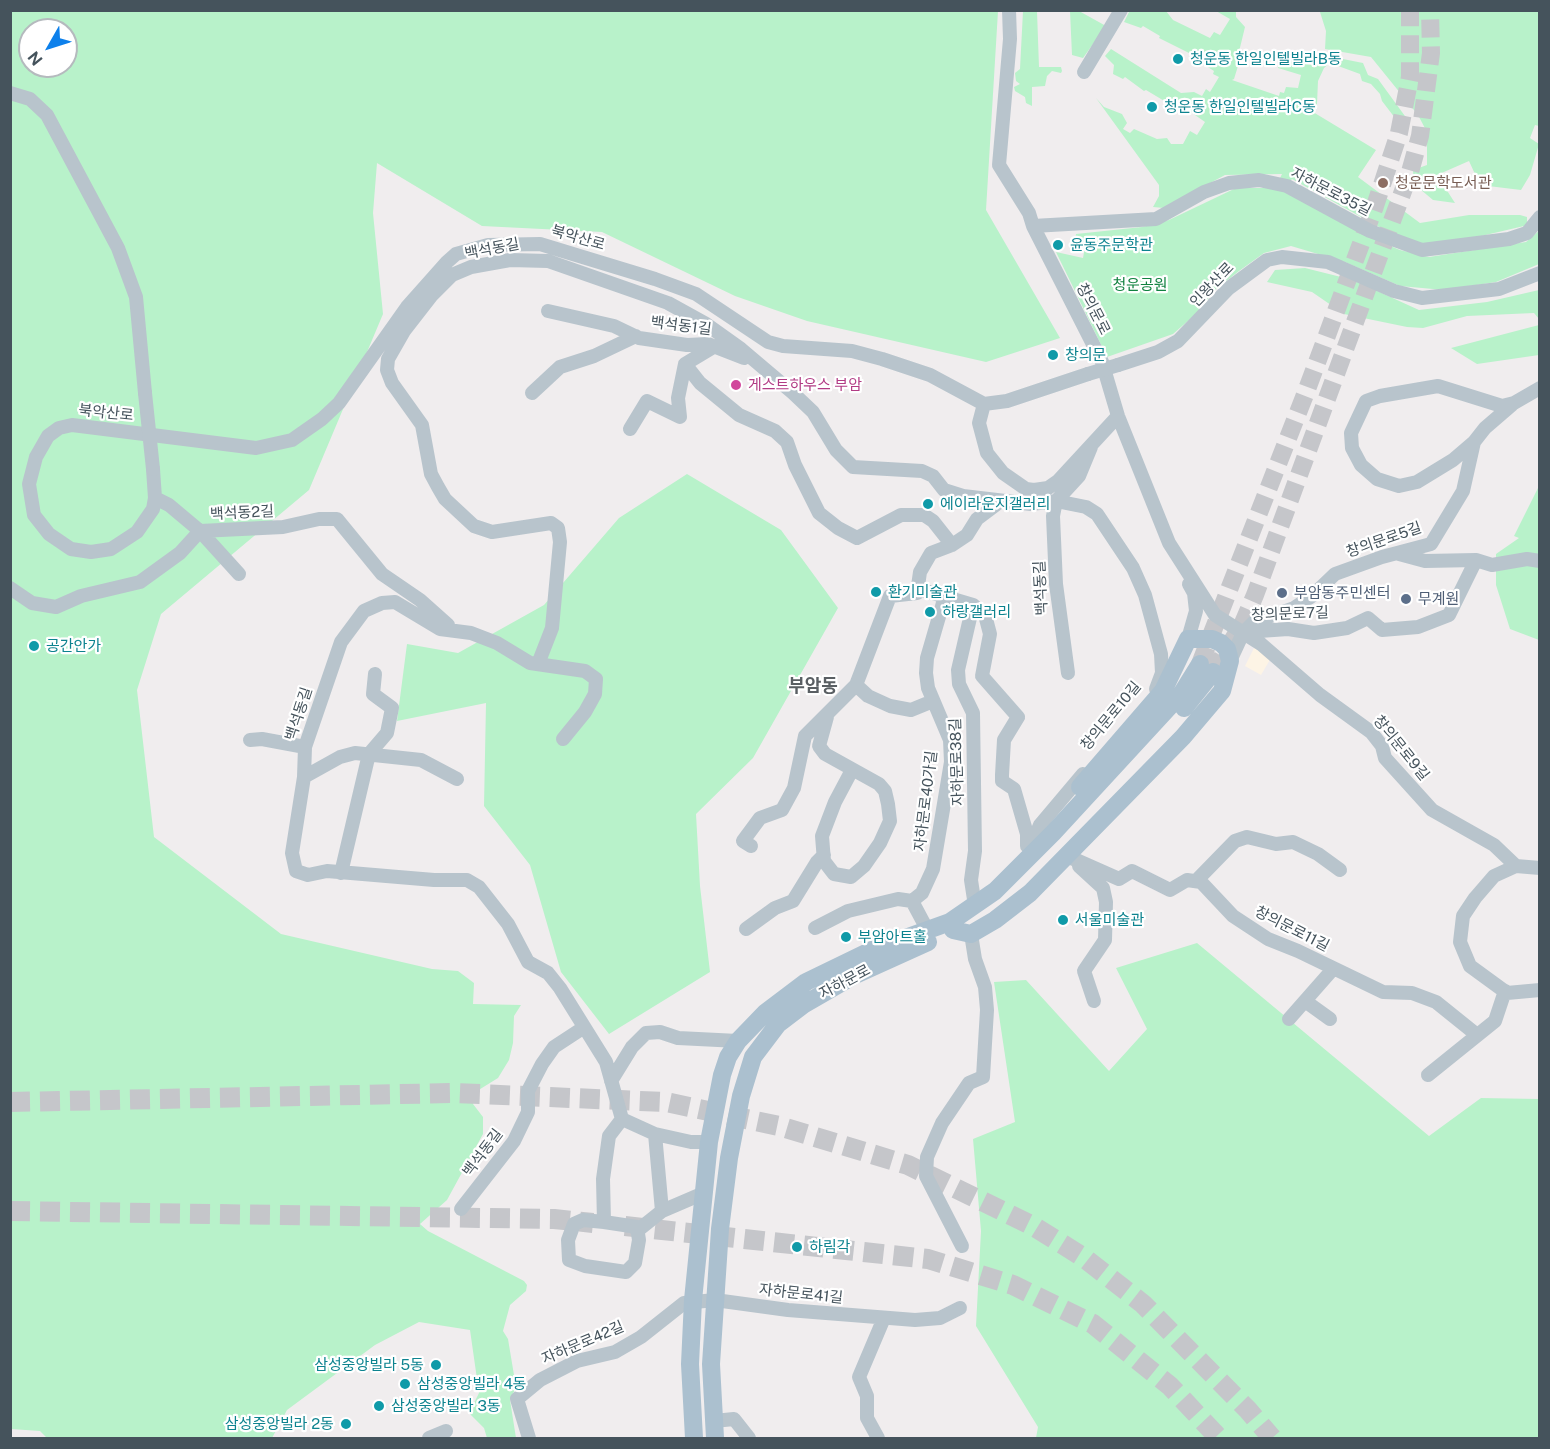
<!DOCTYPE html>
<meta charset="utf-8">
<style>
body{margin:0}
#map{position:relative;width:1550px;height:1449px;overflow:hidden;background:#f0edee;font-family:"Public Sans",sans-serif}
canvas{display:block}
.frame{position:absolute;inset:0;border:12px solid #45535c;pointer-events:none}
.north{position:absolute;left:18px;top:18px;width:60px;height:60px;box-sizing:border-box;background:#fff;border:2px solid #b5babe;border-radius:50%;rotate:231deg;font-size:16px;font-weight:700;line-height:24px;text-align:center;color:#45535c}
.north::after{content:'';display:block;margin:auto;width:21px;height:27px;background:#0d80eb;clip-path:polygon(50% 0,100% 100%,50% 72%,0 100%)}
</style>
<div id="map">
<canvas width="1550" height="1449"></canvas>
<div class="frame"></div>
<div class="north">N</div>
</div>
<script>
const c = document.querySelector('canvas').getContext('2d');
c.lineJoin = 'round';
function fill(path, color) { c.fillStyle = color; c.fill(path, 'evenodd'); }
const poly = rows => new Path2D(rows.map(r => 'M' + r).join(''));
function trace(path, color, width, dash) { c.strokeStyle = color; c.lineWidth = width; c.lineCap = dash ? 'butt' : 'round'; c.setLineDash(dash || []); c.stroke(path); }
function label(font, color, halo, rows, align = 'center') {
  c.font = font + ' "Public Sans","Noto Sans KR",sans-serif'; c.lineWidth = 4.5; c.setLineDash([]); c.textBaseline = 'middle'; c.strokeStyle = halo; c.fillStyle = color; for (const [text, x, y, turn = 0] of rows) {
    c.save(); c.translate(x, y); c.rotate((+turn || 0) * Math.PI / 180); c.textAlign = isNaN(turn) ? turn : align; if (halo) c.strokeText(text, 0, 0); c.fillText(text, 0, 0); c.restore();
  }
}
const commercial = poly([
 [1254,648,1271,658,1261,675,1245,666]
]);
const green = poly([
 [1130,10,1166,11,1173,20,1210,38,1214,32,1220,35,1230,19,1216,11,1243,11,1236,12,1236,17,1245,27,1237,60,1244,62,1243,67,1238,66,1234,79,1232,80,1279,96,1280,92,1284,93,1286,87,1298,88,1301,75,1278,68,1280,60,1312,65,1320,57,1328,56,1363,63,1368,75,1378,79,1410,123,1395,118,1382,101,1380,94,1371,84,1362,81,1360,74,1330,63,1324,68,1318,81,1317,104,1313,112,1376,150,1358,177,1420,223,1469,215,1520,215,1527,217,1527,223,1524,226,1477,237,1423,244,1383,229,1292,179,1283,191,1364,235,1400,250,1429,257,1526,242,1540,230,1539,264,1496,282,1444,290,1400,286,1345,262,1291,246,1264,253,1239,271,1215,290,1197,313,1173,334,1107,357,1056,252,1083,258,1085,247,1075,245,1076,234,1142,227,1169,220,1236,188,1275,188,1282,174,1225,175,1164,208,1153,207,1159,196,1159,185,1096,98,1104,107,1122,114,1127,123,1123,129,1130,133,1134,129,1157,139,1167,138,1171,144,1183,144,1190,131,1197,135,1205,122,1185,108,1183,110,1174,105,1171,109,1165,104,1166,102,1146,90,1144,91,1125,77,1123,79,1113,74,1114,65,1105,56,1111,49,1181,93,1194,92,1202,96,1206,89,1210,92,1219,77,1213,74,1214,71,1197,60,1193,62,1195,58,1191,54,1159,38,1160,36,1143,26,1141,28,1124,22],
 [1322,10,1539,11,1539,126,1535,125,1530,138,1539,144,1530,175,1521,190,1480,185,1469,161,1437,175,1455,203,1433,200,1414,184,1413,170,1427,165,1427,132,1418,115,1371,57,1325,49,1326,31,1320,12],
 [10,11,998,11,986,210,1060,338,986,362,807,321,735,296,602,232,482,226,377,163,373,213,383,314,309,490,161,614,137,690,154,837,281,934,432,969,458,971,474,983,473,1004,521,1005,514,1016,513,1043,509,1060,498,1078,477,1091,473,1104,483,1117,483,1134,447,1200,420,1224,428,1231,524,1281,527,1285,526,1291,510,1305,503,1331,508,1339,516,1387,510,1400,516,1438,487,1438,484,1428,469,1413,479,1393,470,1330,419,1322,375,1345,287,1410,272,1438,47,1438,40,1431,11,1429],
 [30,30,66,30,66,66,30,66],
 [1023,11,1037,11,1039,67,1061,67,1062,71,1061,73,1052,71,1047,76,1045,86,1032,87,1032,106,1026,103,1025,97,1015,91,1014,87,1020,84,1016,81,1015,73,1020,69],
 [1070,11,1079,11,1106,26,1083,58,1072,55],
 [1305,268,1353,280,1419,310,1487,302,1539,290,1539,319,1534,313,1467,316,1423,328,1407,327,1344,314,1312,292,1267,282,1275,270],
 [1539,325,1539,355,1477,364,1451,348],
 [687,474,781,530,838,608,753,758,696,814,700,886,710,972,609,1034,561,972,530,865,484,806,486,703,397,721,407,644,458,653,544,605,619,518],
 [1539,486,1539,640,1510,629,1496,585,1496,554,1519,538,1514,536],
 [1197,943,1429,1136,1481,1098,1539,1099,1539,1438,1036,1438,1038,1427,976,1326,981,1231,973,1139,1015,1122,994,982,1026,980,1109,1071,1147,1029,1116,968]
]);
const majorTunnel = poly([
 [1200,664,1306,392,1375,206,1399,133,1410,77,1410,10],
 [1213,672,1243,623,1255,595,1410,172,1420,136,1431,53,1430,10]
]);
const highwayTunnel = poly([
 [10,1102,454,1093,666,1102,779,1126,908,1165,1033,1226,1083,1257,1143,1304,1248,1410,1272,1438],
 [10,1211,554,1219,593,1223],
 [625,1226,928,1259,1013,1285,1093,1324,1170,1386,1219,1438]
]);
const minor = poly([
 [1009,10,1010,39,999,165,1029,213,1033,226,1102,362,1118,416,1169,543,1215,615,1261,644,1320,695,1371,732,1382,746,1385,758,1432,810,1494,845,1516,866,1540,868],
 [1084,72,1121,10],
 [10,93,30,99,47,115,118,248,136,297,145,393],
 [1033,226,1156,219,1204,192,1229,183,1259,180,1287,186,1370,231,1422,250,1509,239,1527,233,1540,217],
 [548,311,614,326,639,338,687,345,708,344,744,358],
 [685,364,700,383,739,415,775,431,787,442,795,465,819,513,838,528,857,538,901,515,924,515,933,521,952,545],
 [1118,365,1158,352,1178,341,1229,288,1267,260,1282,257,1328,262,1394,291,1422,298,1499,289,1540,273],
 [532,393,560,367,594,356,636,336],
 [984,404,979,423,987,453,1003,473,1026,489,1034,490,1048,488,1058,481,1118,416],
 [630,429,647,401,680,417,678,398,685,364,715,346],
 [1474,442,1453,460,1417,482,1399,486,1377,479,1361,465,1352,448,1351,433,1366,401,1380,396,1438,386,1502,406,1514,403],
 [153,469,155,498,153,509,137,532,111,549,91,552,71,549,49,534,34,515,29,484,36,457,48,436,59,428,72,425,256,448,292,440,322,419,339,403,407,307,447,262,456,254,488,245,540,244,655,279,696,294,768,342,783,346,852,351,882,359,930,375,984,404,1007,401,1088,374],
 [155,498,169,505,200,531,239,574],
 [1399,554,1425,561,1476,560,1492,565,1527,559,1540,561],
 [10,588,32,603,56,607,81,596,140,582,180,553,200,531,283,527,319,519,337,519,382,574,420,600,448,625],
 [919,589,973,605,985,615,990,634,982,676,1018,717,1004,740,1002,775,1002,781,1014,789,1027,834,1027,846],
 [973,605,958,670,959,684,973,713,975,851,971,880,975,906],
 [1245,632,1288,629,1314,633,1347,628,1368,618,1382,630,1418,627,1449,615,1476,560],
 [1188,639,1196,611,1194,593,1189,584],
 [1230,661,1243,633,1254,622,1294,608,1312,596,1335,574,1382,557,1431,544,1463,491,1474,442,1485,428,1514,403,1540,388],
 [538,664,552,628,560,542,558,528,551,523,492,532,474,526,445,499,438,487,431,474,422,425,392,383,387,370,388,359,404,331,432,295,452,275,471,267,510,260,548,261,668,303,706,324,741,349,793,393,813,412,836,450,853,467,922,471,933,476,944,490,963,496,1031,504,1056,501,1079,476,1091,447],
 [1068,673,1056,584,1053,516,1056,501,1086,507,1097,514,1133,568,1145,595,1161,654,1162,673,1156,689],
 [856,685,868,696,890,706,911,710,933,701],
 [827,717,819,746,825,754,879,784,885,791,888,804,890,821,880,843,864,866,851,877,834,874,824,861,822,836,835,802,852,770],
 [563,739,585,712,595,694,596,679,585,671,530,663,497,643,471,633,440,629,395,602,382,603,364,611,341,642,305,747,304,777,292,853,296,871,308,875,327,871,434,880,467,880,479,887,508,924,528,962,548,973,560,988,606,1062,622,1119,609,1136,603,1179,604,1222,583,1220,574,1224,568,1240,569,1260,585,1266,626,1272,635,1263,639,1240,637,1227,604,1222],
 [250,740,262,739,305,747],
 [304,777,340,757,355,753,421,760,457,779],
 [1035,837,1040,825,1083,774],
 [751,846,743,841,760,818,782,810,794,788,805,736,856,685,890,596,917,593,920,572,931,553,952,545,967,535,977,519,1001,501],
 [1067,856,1119,879,1132,871,1170,890,1187,880,1201,882,1233,916,1268,939,1298,951,1383,992,1412,993,1436,1002,1477,1035],
 [1079,866,1103,888,1106,902,1105,940,1084,971,1094,1001],
 [1516,866,1494,876,1475,898,1463,916,1460,942,1470,966,1507,993,1540,990],
 [341,873,369,754,387,733,392,708,373,694,375,674],
 [1196,881,1235,841,1247,837,1276,844,1293,842,1318,854,1340,870],
 [912,901,922,893,933,869,951,762,950,740,928,688,926,673,927,658,945,596],
 [815,928,848,911,898,899,912,901,928,931],
 [746,929,775,908,793,901,817,862,824,855],
 [1305,1001,1330,1019],
 [1289,1019,1333,969],
 [1428,1075,1495,1021,1505,991],
 [611,1081,632,1047,646,1033,660,1032,678,1038,738,1041],
 [622,1119,655,1134,662,1211,637,1231],
 [655,1134,691,1142,709,1142],
 [461,1209,514,1141,528,1112,528,1091,542,1064,554,1047,583,1028],
 [662,1211,704,1193],
 [962,1246,926,1176,927,1157,942,1123,969,1083,983,1077,987,1010,985,987,975,959,971,934],
 [714,1421,734,1419,749,1438],
 [429,1438,446,1431],
 [529,1438,517,1399,540,1380,577,1361,615,1352,641,1337,684,1303,715,1300,788,1310,915,1320,940,1318,960,1308],
 [878,1438,867,1418,867,1396,859,1377,884,1318]
]);
const major = poly([
 [1184,708,1213,672],
 [953,930,971,934,995,920,1030,893,1183,737,1222,691,1230,661,1227,649,1221,643,1212,639,1188,639,1163,691,1080,787],
 [694,1438,690,1364,693,1300,709,1142,722,1075,728,1057,738,1041,765,1013,806,982,872,950,950,922,995,891,1053,833,1182,693,1200,664],
 [715,1438,711,1364,720,1229,729,1158,741,1096,753,1057,778,1024,803,1005,855,975,928,942]
]);
const minorBridge = poly([
 [1088,374,1118,365],
 [145,393,153,469]
]);
const markers = [
 [1178,59,6,"#0f9aa8"],
 [1152,107,6,"#0f9aa8"],
 [1383,183,6,"#8d6e63"],
 [1058,245,6,"#0f9aa8"],
 [1053,355,6,"#0f9aa8"],
 [736,385,6,"#d1479c"],
 [928,504,6,"#0f9aa8"],
 [876,592,6,"#0f9aa8"],
 [1282,593,6,"#5c6f8a"],
 [1406,599,6,"#5c6f8a"],
 [930,612,6,"#0f9aa8"],
 [34,646,6,"#0f9aa8"],
 [1063,920,6,"#0f9aa8"],
 [846,937,6,"#0f9aa8"],
 [797,1247,6,"#0f9aa8"],
 [436,1365,6,"#0f9aa8"],
 [405,1384,6,"#0f9aa8"],
 [379,1406,6,"#0f9aa8"],
 [346,1424,6,"#0f9aa8"]
];
const cultureNames = [
 ["청운동 한일인텔빌라B동",1190,59],
 ["청운동 한일인텔빌라C동",1164,107],
 ["윤동주문학관",1070,245],
 ["창의문",1065,355],
 ["에이라운지갤러리",940,504],
 ["환기미술관",888,592],
 ["하랑갤러리",942,612],
 ["공간안가",46,646],
 ["서울미술관",1075,920],
 ["부암아트홀",858,937],
 ["하림각",809,1247],
 ["삼성중앙빌라 5동",424,1365,"right"],
 ["삼성중앙빌라 4동",417,1384],
 ["삼성중앙빌라 3동",391,1406],
 ["삼성중앙빌라 2동",334,1424,"right"]
];
const educationNames = [
 ["청운문학도서관",1395,183]
];
const streetNames = [
 ["자하문로35길",1331,192,27],
 ["북악산로",578,238,16],
 ["백석동길",492,249,-11],
 ["인왕산로",1212,285,-46],
 ["창의문로",1093,309,63],
 ["백석동1길",681,326,7],
 ["북악산로",106,413,6],
 ["백석동2길",242,513,-3],
 ["창의문로5길",1384,540,-19],
 ["백석동길",1041,588,-93],
 ["창의문로7길",1290,614,-2],
 ["백석동길",299,714,-72],
 ["창의문로10길",1111,716,-50],
 ["창의문로9길",1401,748,51],
 ["자하문로38길",957,762,-92],
 ["자하문로40가길",926,801,-83],
 ["창의문로11길",1292,929,27],
 ["자하문로",845,982,-28],
 ["백석동길",483,1153,-53],
 ["자하문로41길",801,1294,6],
 ["자하문로42길",583,1343,-23]
];
const parkNames = [
 ["청운공원",1140,285]
];
const hotelNames = [
 ["게스트하우스 부암",748,385]
];
const serviceNames = [
 ["부암동주민센터",1294,593],
 ["무계원",1418,599]
];
const quarterNames = [
 ["부암동",813,686]
];
fill(commercial, '#fdf4e5');
fill(green, '#b8f2ca');
trace(majorTunnel, '#c5c6ca', 18, [18, 9]);
trace(highwayTunnel, '#c5c6ca', 20, [20, 10]);
trace(minor, '#b8c4cc', 14);
trace(major, '#abc0cf', 18);
trace(minorBridge, '#b8c4cc', 14);
for (const [x, y, r, color] of markers) { const dot = new Path2D(); dot.arc(x, y, r, 0, 2 * Math.PI); c.fillStyle = color; c.fill(dot); trace(dot, '#fff', 2); }
label('15px', '#0d838f', '#fff', cultureNames, 'left');
label('15px', '#785e54', '#fff', educationNames, 'left');
label('15px', '#45535c', '#fff', streetNames);
label('15px', '#118240', '#fff', parkNames);
label('15px', '#b23c85', '#fff', hotelNames, 'left');
label('15px', '#4e5e75', '#fff', serviceNames, 'left');
label('bold 18px', '#5a5f63', '#fff', quarterNames);
</script>
